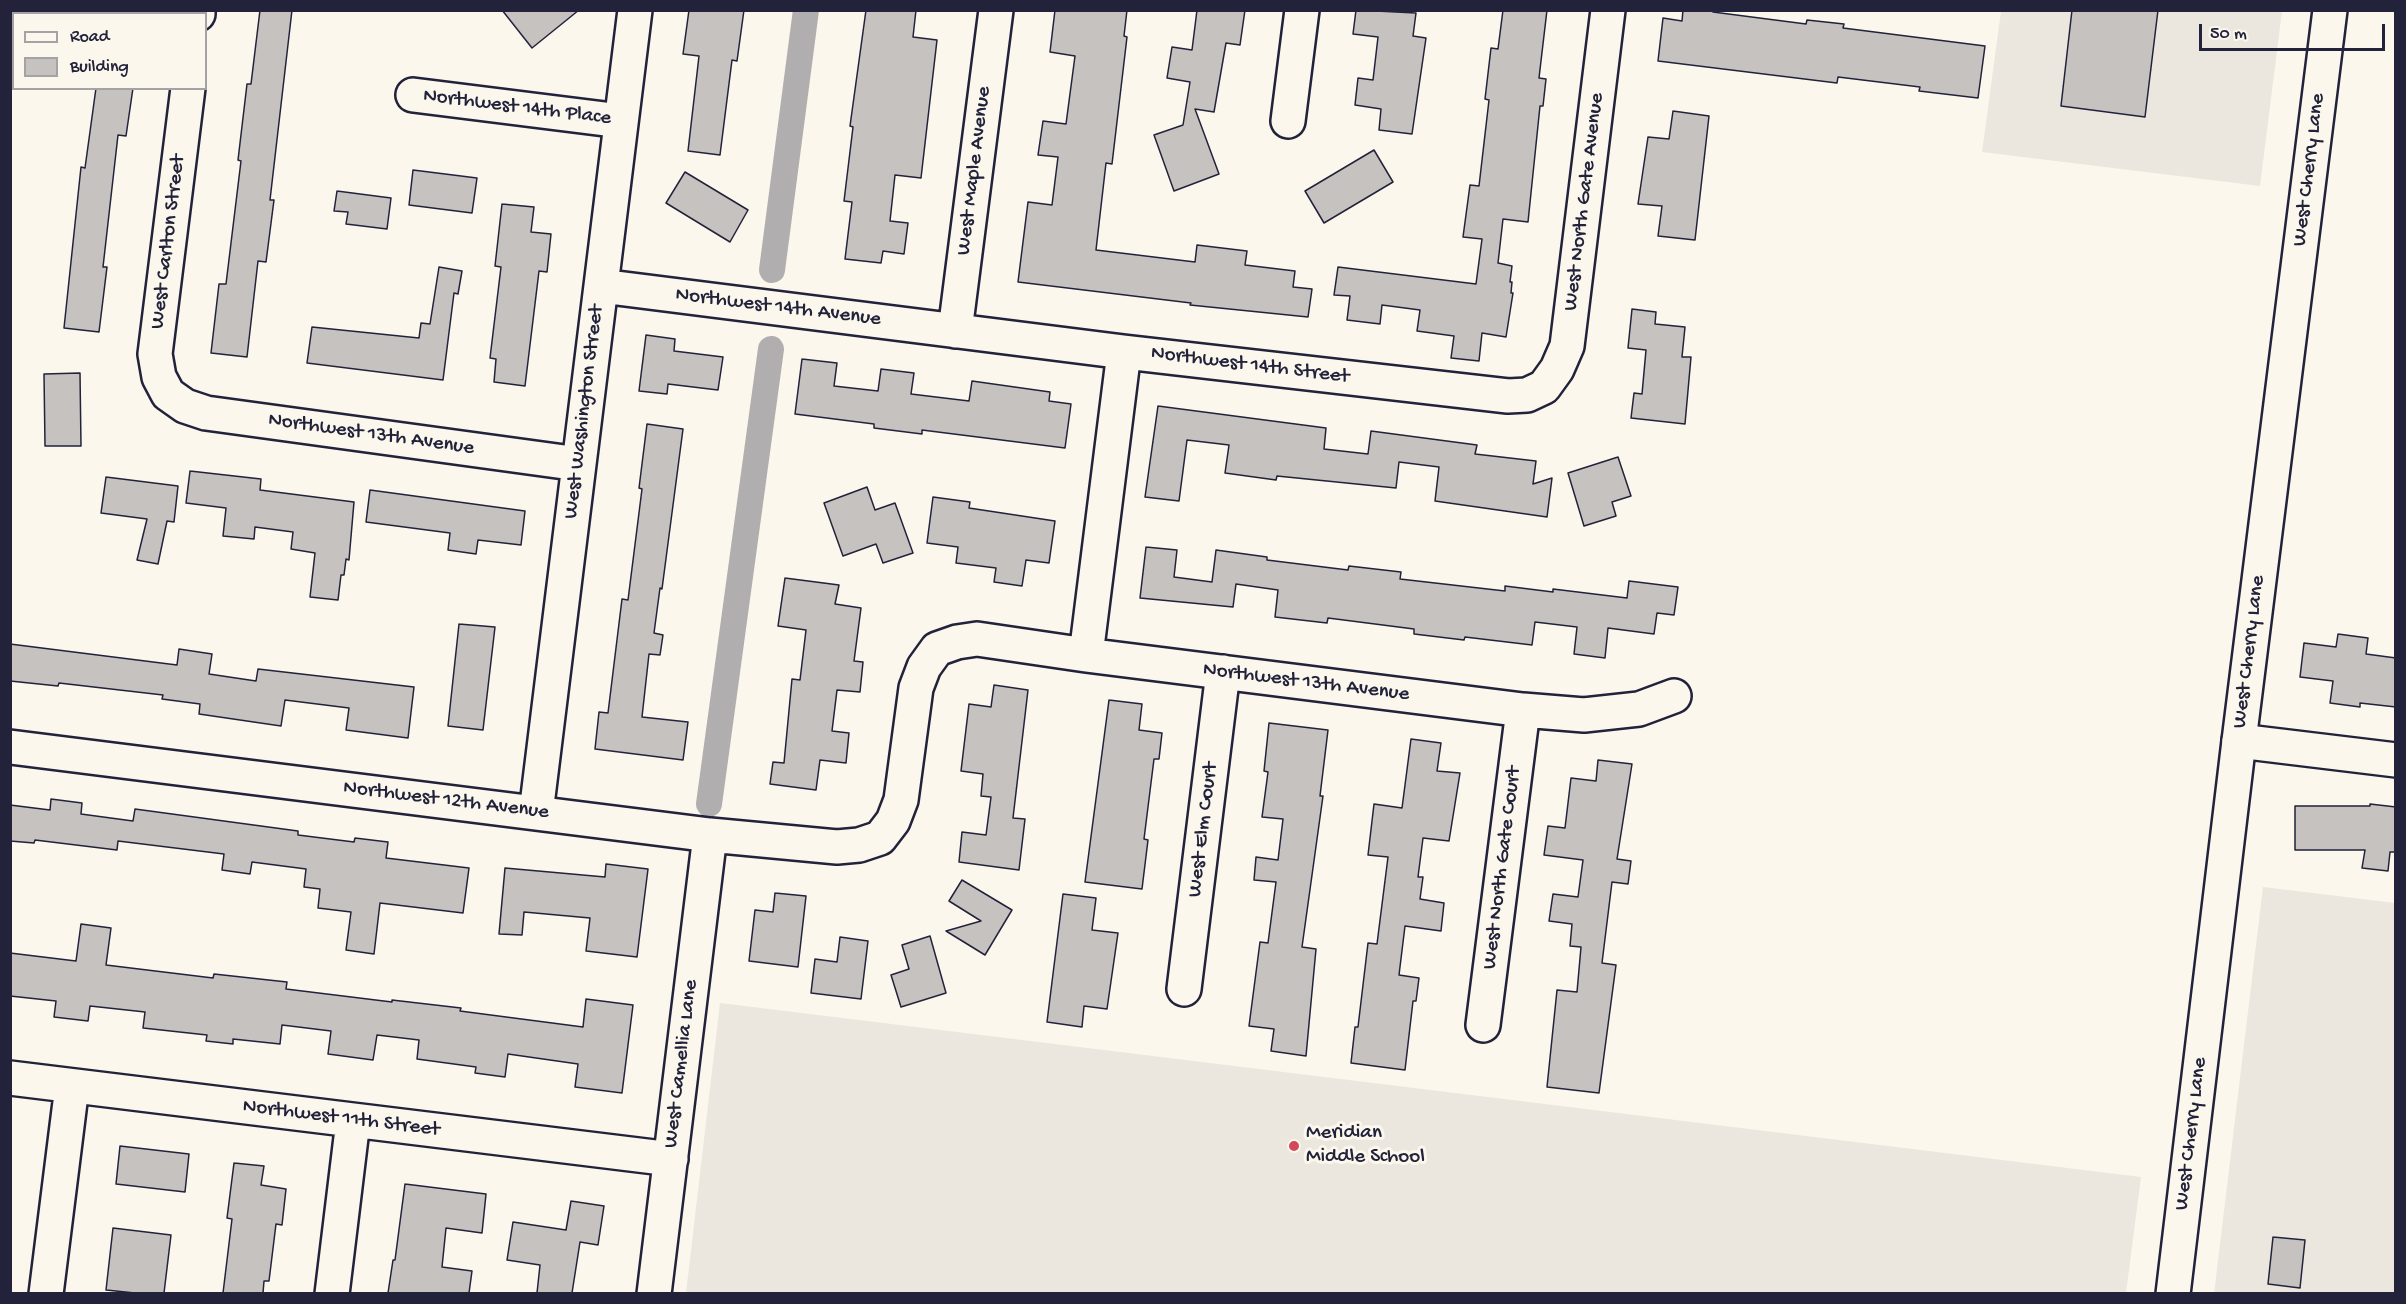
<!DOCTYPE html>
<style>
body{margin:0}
#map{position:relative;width:2406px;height:1304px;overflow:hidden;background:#fbf7ec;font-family:"Gochi Hand",sans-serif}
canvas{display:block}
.frame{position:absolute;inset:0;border:12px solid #22223b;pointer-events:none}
.legend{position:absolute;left:12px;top:12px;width:195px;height:78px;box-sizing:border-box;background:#fbf7ec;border:2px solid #a4a2a5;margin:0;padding:8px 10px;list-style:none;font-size:18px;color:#22223b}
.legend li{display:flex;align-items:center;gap:12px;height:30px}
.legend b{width:30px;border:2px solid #a4a2a5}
.scale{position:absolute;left:2199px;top:24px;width:186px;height:27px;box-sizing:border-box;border:3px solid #22223b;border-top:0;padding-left:8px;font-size:18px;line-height:21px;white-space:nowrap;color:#22223b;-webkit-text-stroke:4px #fbf7ec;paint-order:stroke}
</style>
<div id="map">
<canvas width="2406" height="1304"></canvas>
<div class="frame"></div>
<ul class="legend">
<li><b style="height:8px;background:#fbf7ec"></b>Road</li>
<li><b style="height:16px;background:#c6c2c0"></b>Building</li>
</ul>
<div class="scale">50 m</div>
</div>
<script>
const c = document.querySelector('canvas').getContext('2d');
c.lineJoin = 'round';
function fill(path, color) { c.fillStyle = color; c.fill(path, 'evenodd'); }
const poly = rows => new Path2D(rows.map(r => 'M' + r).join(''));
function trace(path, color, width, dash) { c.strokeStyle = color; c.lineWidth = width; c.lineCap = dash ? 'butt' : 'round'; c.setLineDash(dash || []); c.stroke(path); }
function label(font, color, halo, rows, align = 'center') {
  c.font = font + ' "Gochi Hand",sans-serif'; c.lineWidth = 6; c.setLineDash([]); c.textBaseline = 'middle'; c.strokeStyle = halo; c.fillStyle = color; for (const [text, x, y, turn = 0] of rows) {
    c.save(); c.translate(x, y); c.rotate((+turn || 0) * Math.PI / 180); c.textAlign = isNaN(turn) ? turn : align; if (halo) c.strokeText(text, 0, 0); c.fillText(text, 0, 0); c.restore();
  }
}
const built = poly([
 [2001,11,2282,11,2260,186,1982,152],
 [2263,887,2395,903,2395,1293,2214,1294],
 [720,1003,2141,1177,2126,1293,686,1293]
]);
const canal = poly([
 [772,270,806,10],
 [709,804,771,349]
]);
const building = poly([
 [260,10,292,10,270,200,274,200,266,262,258,261,247,357,211,353,219,284,226,284,241,161,238,160,247,84,251,84,260,10],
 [502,10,579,10,532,48,502,10],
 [689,10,744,10,737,61,732,60,720,155,688,151,699,56,683,54,689,10],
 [866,10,916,10,913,37,937,40,921,178,895,175,890,221,908,223,904,254,883,251,881,263,845,259,852,202,844,201,853,127,850,126,866,10],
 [1055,10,1127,10,1124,36,1127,37,1112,164,1106,163,1096,250,1195,262,1197,245,1247,251,1245,265,1295,271,1293,287,1312,289,1308,317,1190,305,1191,303,1018,282,1028,202,1052,205,1058,157,1038,155,1043,121,1066,124,1075,56,1050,52,1055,10],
 [1197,10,1245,10,1240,45,1226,43,1214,112,1195,109,1219,174,1174,191,1154,135,1183,125,1190,82,1167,78,1172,47,1192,50,1197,10],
 [1356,10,1416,13,1413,36,1426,38,1412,134,1379,130,1381,109,1355,105,1358,78,1373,80,1378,37,1353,34,1356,10],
 [1503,10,1547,10,1539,78,1546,79,1543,106,1540,106,1528,222,1503,219,1498,263,1512,266,1510,282,1512,282,1511,293,1513,293,1506,337,1482,333,1479,361,1451,358,1454,336,1417,331,1420,310,1382,305,1380,324,1347,320,1350,296,1334,295,1338,267,1476,284,1482,239,1463,237,1470,185,1479,186,1489,100,1485,99,1491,48,1498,49,1503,10],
 [1683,10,1714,10,1713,12,1806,24,1807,20,1844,24,1843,28,1985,46,1978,98,1919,91,1920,87,1838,77,1837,83,1658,61,1663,18,1682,21,1683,10],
 [2072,10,2158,10,2145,117,2061,106,2072,10],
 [96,88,133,88,126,136,118,135,103,267,107,267,99,332,64,328,81,167,85,168,96,88],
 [1673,111,1709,116,1695,240,1658,236,1662,206,1638,204,1648,137,1669,139,1673,111],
 [1374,150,1393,182,1324,223,1305,191,1374,150],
 [413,170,477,178,472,213,409,205,413,170],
 [685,172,748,210,730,242,666,203,685,172],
 [337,191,391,198,387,229,346,224,348,212,334,211,337,191],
 [502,204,534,207,531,232,551,234,547,272,539,271,525,386,494,382,496,359,490,358,501,267,495,266,502,204],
 [439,267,462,271,458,294,454,293,443,380,307,363,312,327,419,338,421,323,430,324,439,267],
 [1632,309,1656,312,1655,324,1685,327,1682,357,1691,357,1685,424,1631,418,1634,393,1642,394,1646,350,1628,348,1632,309],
 [646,335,675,339,674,351,723,357,718,390,668,384,667,394,639,391,646,335],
 [802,359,837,363,834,386,878,391,881,369,914,373,911,394,969,401,972,381,1050,392,1049,401,1071,404,1065,448,922,430,922,434,874,428,874,424,795,414,802,359],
 [80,373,81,446,45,446,44,374,80,373],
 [1158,406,1326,428,1324,449,1368,454,1371,431,1477,445,1475,454,1536,461,1533,484,1552,478,1547,517,1435,501,1439,467,1399,462,1396,488,1277,476,1276,480,1225,473,1229,445,1187,440,1179,501,1145,497,1158,406],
 [647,424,683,429,662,589,660,588,654,633,663,635,660,655,649,654,642,717,688,722,683,760,595,749,599,712,608,713,622,599,628,600,642,489,639,488,647,424],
 [1618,457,1631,496,1612,502,1616,516,1584,526,1568,473,1618,457],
 [190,471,261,479,260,490,354,502,349,560,346,559,344,575,341,575,338,600,310,597,315,553,291,549,293,532,255,527,254,539,223,536,226,508,186,503,190,471],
 [106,477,178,486,174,522,167,521,158,564,137,560,147,519,101,513,106,477],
 [867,487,875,510,895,503,913,553,883,563,876,544,843,556,824,503,867,487],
 [370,490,525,511,521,545,478,540,476,554,448,550,450,533,366,522,370,490],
 [933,497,970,502,969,508,1055,521,1049,563,1026,560,1022,586,994,582,996,568,956,563,958,547,927,543,933,497],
 [1146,547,1177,550,1174,577,1212,582,1216,550,1267,557,1267,560,1348,570,1349,566,1401,572,1400,579,1505,591,1505,586,1553,592,1553,589,1627,598,1629,581,1678,587,1674,615,1657,613,1654,634,1608,628,1605,658,1574,654,1577,627,1535,622,1532,645,1465,637,1464,640,1414,634,1414,629,1328,618,1327,623,1275,617,1278,590,1236,584,1233,607,1140,598,1146,547],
 [785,578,839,585,835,604,861,608,854,661,863,662,860,692,837,690,832,731,849,733,846,763,820,760,816,790,770,784,773,762,784,763,792,679,800,680,806,630,778,626,785,578],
 [459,624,495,627,483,730,448,726,459,624],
 [2338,634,2368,638,2366,654,2396,658,2396,707,2360,703,2360,707,2330,703,2333,681,2300,677,2304,643,2336,647,2338,634],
 [10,644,177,665,179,649,212,654,209,674,256,681,258,669,414,687,408,738,346,730,349,708,285,700,281,726,199,714,200,704,162,699,163,695,59,683,58,686,10,681,10,644],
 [994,685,1028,690,1013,818,1025,819,1019,870,959,862,962,832,986,835,991,797,981,796,983,774,961,771,969,704,991,707,994,685],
 [1109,700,1142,704,1139,730,1162,733,1159,759,1154,759,1144,839,1148,840,1142,889,1085,882,1109,700],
 [1269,723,1328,730,1320,796,1323,796,1302,947,1316,949,1306,1056,1271,1051,1274,1029,1249,1026,1260,942,1268,943,1276,882,1254,880,1256,857,1278,860,1283,819,1262,817,1268,772,1264,771,1269,723],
 [1411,739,1441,743,1437,771,1460,773,1449,841,1423,838,1418,877,1423,877,1420,899,1444,903,1441,931,1405,926,1399,975,1419,978,1416,1001,1413,1001,1405,1070,1351,1063,1355,1027,1358,1027,1368,943,1377,944,1388,857,1368,855,1374,804,1402,808,1411,739],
 [1598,760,1632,764,1617,859,1631,861,1628,884,1612,882,1602,963,1616,965,1599,1093,1547,1087,1557,990,1577,992,1581,947,1570,946,1572,924,1549,921,1553,894,1578,897,1583,860,1544,855,1548,826,1565,828,1571,778,1596,781,1598,760],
 [51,799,82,803,81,814,133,821,135,809,298,831,298,835,354,842,355,838,388,842,386,858,469,868,463,913,380,903,374,954,346,950,351,912,318,908,320,889,304,887,306,869,252,862,250,874,222,870,224,854,118,841,117,850,35,840,34,843,10,841,10,805,50,810,51,799],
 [2370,804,2396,807,2396,852,2390,852,2388,871,2362,868,2365,850,2295,850,2295,806,2370,806,2370,804],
 [606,864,648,869,637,957,586,951,590,918,524,912,522,935,499,934,505,868,605,877,606,864],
 [962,880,1012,910,985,955,946,931,981,921,949,901,962,880],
 [775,893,806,896,798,967,749,961,755,910,773,912,775,893],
 [1063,894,1096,898,1092,930,1118,933,1107,1009,1084,1006,1082,1027,1047,1022,1063,894],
 [81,924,111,928,106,965,213,978,214,974,287,982,286,989,392,1002,392,1000,461,1008,460,1011,583,1027,586,999,633,1005,622,1093,575,1087,578,1064,508,1054,505,1077,475,1073,476,1067,417,1059,419,1040,377,1035,373,1060,328,1054,331,1031,282,1025,280,1044,233,1039,233,1044,206,1041,207,1035,143,1028,145,1012,90,1006,88,1021,54,1017,56,1001,10,996,10,953,76,961,81,924],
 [930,936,946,993,901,1007,891,975,909,969,902,945,930,936],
 [840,937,868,941,861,999,811,993,815,959,837,962,840,937],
 [120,1146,189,1154,185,1192,116,1184,120,1146],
 [234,1163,264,1166,261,1185,286,1189,282,1225,276,1224,269,1281,264,1281,263,1293,223,1293,232,1219,227,1218,234,1163],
 [405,1184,486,1194,482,1233,446,1228,442,1267,472,1271,469,1293,388,1293,393,1260,395,1260,405,1184],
 [571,1201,604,1206,598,1245,580,1242,572,1293,537,1293,540,1265,507,1260,513,1222,566,1230,571,1201],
 [113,1228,171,1235,164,1293,135,1293,106,1290,113,1228],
 [2273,1237,2305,1240,2300,1288,2268,1284,2273,1237]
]);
const minor = poly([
 [198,14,198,10],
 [188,88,155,354,159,377,168,394,185,406,206,413,579,464],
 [413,95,621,121],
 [1288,121,1302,10],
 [601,286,1124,352,1508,396,1527,395,1544,387,1557,369,1567,346,1608,10],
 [955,331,996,10],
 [1086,655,1124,352],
 [2239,741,2396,760],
 [10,747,710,835,837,847,859,845,880,838,893,821,901,800,916,688,924,667,937,649,957,642,977,639,1086,655,1523,710,1584,715,1639,709,1674,696],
 [536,813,635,10],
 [1184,989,1223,672],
 [1483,1025,1523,710],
 [10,1078,671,1159],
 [46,1294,72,1086],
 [332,1294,353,1121],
 [654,1294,710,835]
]);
const major = poly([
 [2173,1294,2239,741,2330,10]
]);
const markers = [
 [1294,1146,6,"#d1495b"]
];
const streetNames = [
 ["Northwest 14th Place",517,108,7],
 ["West Cherry Lane",2310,170,-83],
 ["West Maple Avenue",975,171,-83],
 ["West North Gate Avenue",1585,202,-83],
 ["West Carlton Street",169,242,-83],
 ["Northwest 14th Avenue",778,308,7],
 ["Northwest 14th Street",1250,366,7],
 ["West Washington Street",585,412,-83],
 ["Northwest 13th Avenue",371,435,8],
 ["West Cherry Lane",2250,652,-83],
 ["Northwest 13th Avenue",1306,683,7],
 ["Northwest 12th Avenue",446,801,7],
 ["West Elm Court",1204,830,-83],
 ["West North Gate Court",1503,868,-83],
 ["West Camellia Lane",682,1064,-83],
 ["Northwest 11th Street",341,1119,7],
 ["West Cherry Lane",2192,1134,-83]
];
const poiNames = [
 ["Meridian",1306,1134],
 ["Middle School",1306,1158]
];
fill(built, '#ebe7df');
trace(canal, '#b1aeb0', 26);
fill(building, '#c6c2c0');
trace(building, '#22223b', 1.5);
trace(minor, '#22223b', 38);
trace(major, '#22223b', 38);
trace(minor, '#fbf7ec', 33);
trace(major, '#fbf7ec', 33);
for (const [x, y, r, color] of markers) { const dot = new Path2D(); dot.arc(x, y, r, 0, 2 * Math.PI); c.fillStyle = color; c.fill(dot); trace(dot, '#fbf7ec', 2); }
label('21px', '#22223b', '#fbf7ec', streetNames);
label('21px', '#22223b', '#fbf7ec', poiNames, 'left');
</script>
